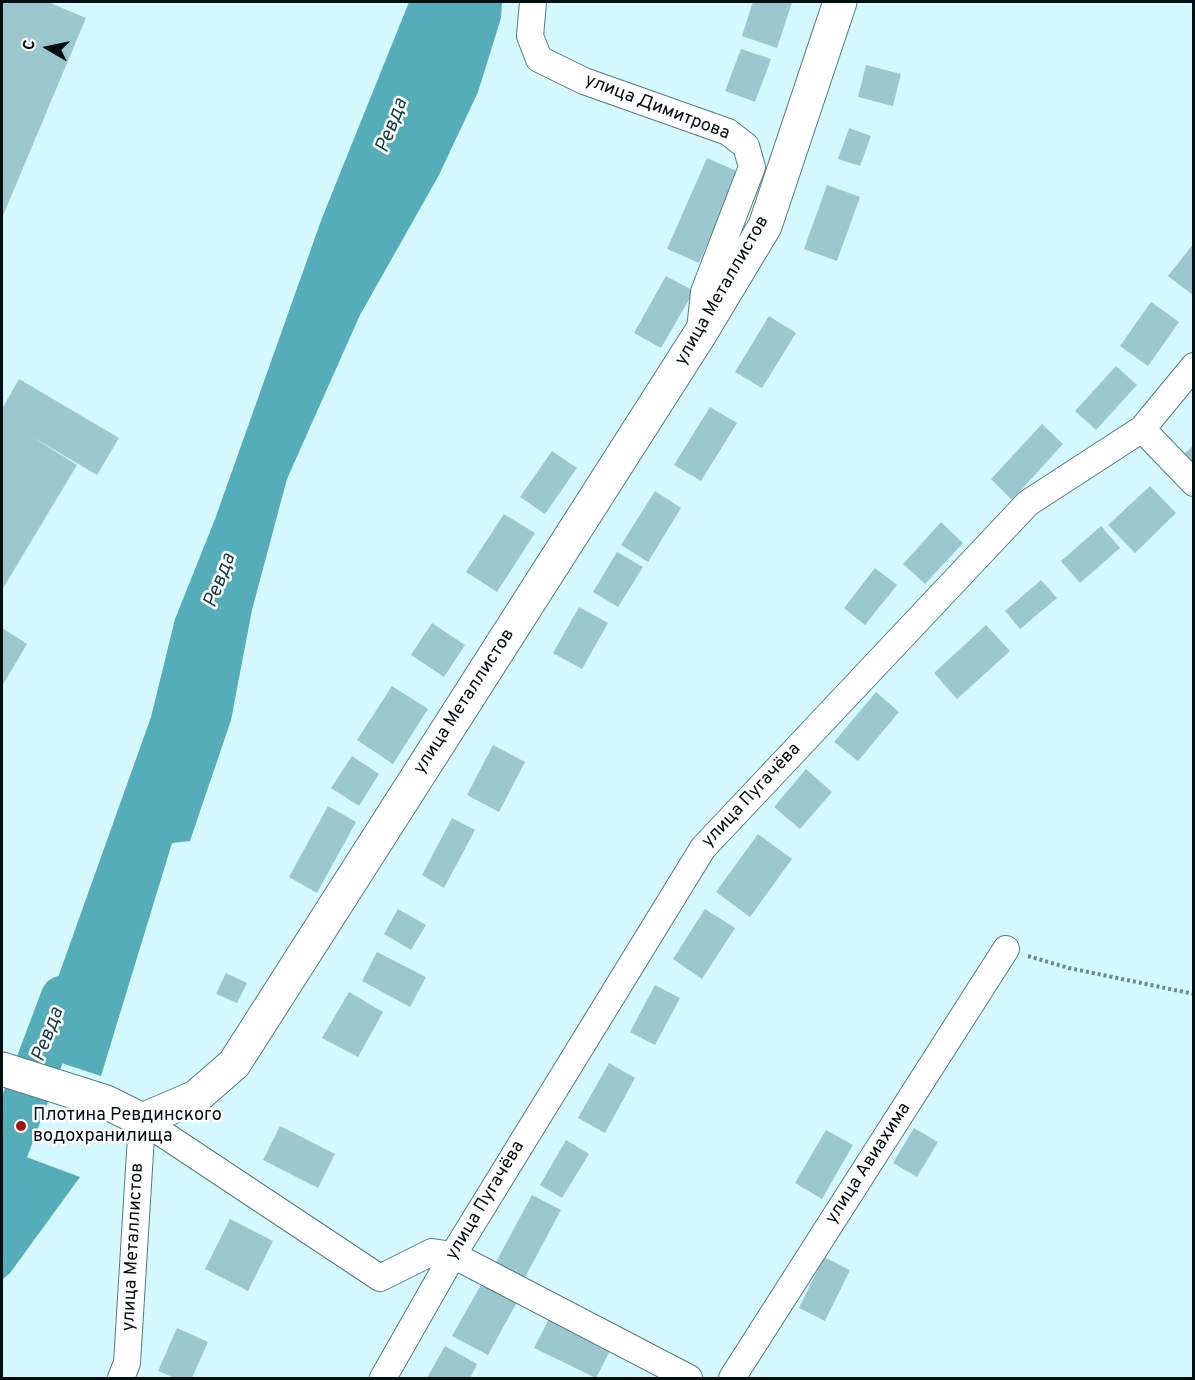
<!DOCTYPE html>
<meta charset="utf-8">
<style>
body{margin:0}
#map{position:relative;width:1195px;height:1380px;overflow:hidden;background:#d4f8fd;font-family:Overpass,sans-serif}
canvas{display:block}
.frame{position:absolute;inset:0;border:3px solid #010f11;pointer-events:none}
.north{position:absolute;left:18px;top:18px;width:60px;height:60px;-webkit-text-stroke:4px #fff;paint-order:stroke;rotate:279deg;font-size:16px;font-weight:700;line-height:24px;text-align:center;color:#010f11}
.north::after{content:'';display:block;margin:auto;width:21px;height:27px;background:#010f11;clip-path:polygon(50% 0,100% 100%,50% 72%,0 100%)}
</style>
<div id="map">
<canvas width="1195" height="1380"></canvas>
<div class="frame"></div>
<div class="north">С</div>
</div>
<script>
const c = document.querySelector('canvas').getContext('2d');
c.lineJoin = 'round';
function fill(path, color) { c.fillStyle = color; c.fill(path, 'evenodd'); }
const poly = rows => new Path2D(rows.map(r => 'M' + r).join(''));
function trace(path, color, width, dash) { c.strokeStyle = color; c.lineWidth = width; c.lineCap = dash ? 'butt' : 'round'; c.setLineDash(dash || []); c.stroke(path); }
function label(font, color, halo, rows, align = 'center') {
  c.font = font + ' Overpass,sans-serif'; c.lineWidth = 5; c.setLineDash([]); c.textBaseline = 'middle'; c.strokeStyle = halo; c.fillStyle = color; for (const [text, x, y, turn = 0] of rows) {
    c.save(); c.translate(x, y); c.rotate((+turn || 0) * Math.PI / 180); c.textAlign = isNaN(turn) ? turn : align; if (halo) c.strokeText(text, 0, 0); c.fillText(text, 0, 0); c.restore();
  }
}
const water = poly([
 [409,2,502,2,501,18,478,92,439,175,360,315,287,479,252,610,231,720,190,841,172,843,101,1076,31,1053,151,717,175,619,215,519,322,218],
 [2,1148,80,1177,10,1273,2,1280]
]);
const river = poly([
 [2,1160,63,998]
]);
const building = poly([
 [2,2,48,2,86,18,2,218],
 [753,2,792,2,777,48,742,36],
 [741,49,771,59,755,102,725,91],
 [866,65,901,74,893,106,858,97],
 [849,128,871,136,860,166,838,159],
 [707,158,739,172,699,263,667,249],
 [827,185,860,197,837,261,804,249],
 [1194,243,1194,296,1168,276],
 [666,276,694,291,661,348,634,333],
 [1151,302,1179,322,1148,366,1120,346],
 [769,316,796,333,762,388,735,372],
 [1116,366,1137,385,1096,430,1075,411],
 [19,379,119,438,97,475,31,436,77,465,2,590,2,409],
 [710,407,737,423,701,481,674,465],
 [1042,424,1063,444,1012,500,991,479],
 [1194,445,1194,466,1183,455],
 [552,451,577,468,545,514,520,497],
 [1150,486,1176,513,1135,553,1108,525],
 [655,491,681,508,648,562,621,545],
 [504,514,535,533,497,592,466,572],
 [941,522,963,543,925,584,903,564],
 [1101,526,1120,548,1080,583,1061,561],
 [617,552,643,567,618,607,593,592],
 [875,568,897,585,865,625,844,608],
 [1041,580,1057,598,1020,629,1005,611],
 [579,607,608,623,582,669,553,653],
 [432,623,465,645,444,677,411,655],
 [986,625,1010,651,957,699,934,673],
 [2,628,27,644,2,686],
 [392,686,428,709,393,764,357,740],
 [876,692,899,712,858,761,834,742],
 [493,745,525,762,499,812,467,795],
 [352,756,379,774,359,806,331,788],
 [806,769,832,792,800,829,774,807],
 [328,806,356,822,317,893,289,877],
 [452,818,475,830,444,888,422,875],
 [758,834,792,859,750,917,716,892],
 [398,909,426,925,411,950,384,934],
 [705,909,735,928,702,979,673,959],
 [377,952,426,977,410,1007,362,981],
 [226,973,247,983,237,1003,216,994],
 [655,985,680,998,655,1045,630,1032],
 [349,992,383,1012,358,1057,322,1038],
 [609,1063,635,1078,605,1133,578,1118],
 [280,1126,335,1154,318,1188,263,1160],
 [914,1128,938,1142,917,1177,893,1163],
 [826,1130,853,1145,822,1199,795,1183],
 [566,1140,589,1154,562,1198,540,1185],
 [532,1195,561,1210,524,1279,495,1264],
 [230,1219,273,1241,248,1291,205,1269],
 [824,1257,850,1270,825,1321,799,1308],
 [482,1283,517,1302,488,1355,452,1336],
 [550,1317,611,1349,596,1378,534,1348],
 [177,1328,208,1342,192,1378,175,1378,158,1371],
 [445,1346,477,1364,470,1378,427,1378]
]);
const path = poly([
 [1028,956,1069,968,1194,994]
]);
const minor = poly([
 [533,2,530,36,539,59,584,81,728,132,746,146,752,167,704,292,700,330],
 [1142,429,1194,483],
 [121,1378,127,1363,142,1120,380,1278,432,1252,453,1255,689,1378],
 [383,1378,453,1255,703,848,1028,503,1142,429,1194,366],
 [732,1378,1006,949]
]);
const tertiary = poly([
 [2,1069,106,1102,142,1120,196,1097,234,1064,700,334,765,226,840,2]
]);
const markers = [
 [21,1126,6,"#a81508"]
];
const streetNames = [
 ["улица Димитрова",657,108,21],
 ["улица Металлистов",723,291,-60],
 ["улица Металлистов",465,702,-57],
 ["улица Пугачёва",752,796,-47],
 ["улица Авиахима",869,1164,-57],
 ["улица Пугачёва",486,1201,-59],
 ["улица Металлистов",134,1247,-87]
];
const poiNames = [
 ["Плотина Ревдинского",33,1116],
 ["водохранилища",33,1137]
];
const waterNames = [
 ["Ревда",393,126,-69],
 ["Ревда",221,581,-69],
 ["Ревда",49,1035,-69]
];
fill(water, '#55adba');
trace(river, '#55adba', 45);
fill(building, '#9bc7ce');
trace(minor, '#527c82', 28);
trace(tertiary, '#527c82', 35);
trace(path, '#6f888c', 4, [3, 3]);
trace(minor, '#fff', 26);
trace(tertiary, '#fff', 33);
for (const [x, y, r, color] of markers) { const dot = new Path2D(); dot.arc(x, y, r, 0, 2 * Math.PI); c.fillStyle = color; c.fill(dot); trace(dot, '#fff', 2); }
label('18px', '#010f11', '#fff', streetNames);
label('18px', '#010f11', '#fff', poiNames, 'left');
label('italic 20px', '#153e44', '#fff', waterNames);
</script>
